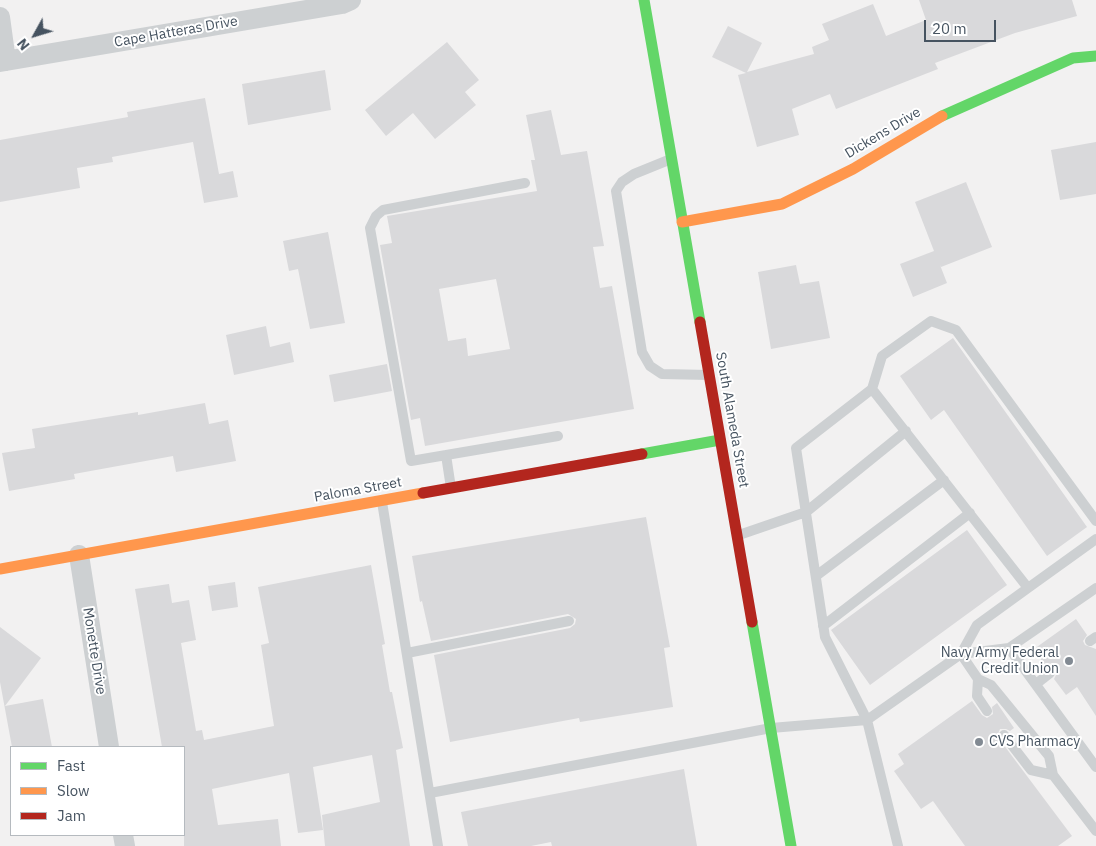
<!DOCTYPE html>
<style>
body{margin:0}
#map{position:relative;width:1096px;height:846px;overflow:hidden;background:#f2f1f1;font-family:"IBM Plex Sans",sans-serif}
canvas{display:block}
.legend{position:absolute;left:10px;top:746px;width:175px;height:90px;box-sizing:border-box;background:#fff;border:1px solid #b5babf;margin:0;padding:6px 9px;list-style:none;font-size:15px;color:#465360}
.legend li{display:flex;align-items:center;gap:10px;height:25px}
.legend b{width:25px;border:1px solid #b5babf}
.north{position:absolute;left:10px;top:10px;width:50px;height:50px;-webkit-text-stroke:4px #fff;paint-order:stroke;rotate:231deg;font-size:14px;font-weight:700;line-height:20px;text-align:center;color:#465360}
.north::after{content:'';display:block;margin:auto;width:18px;height:22px;background:#465360;clip-path:polygon(50% 0,100% 100%,50% 72%,0 100%)}
.scale{position:absolute;left:924px;top:20px;width:72px;height:22px;box-sizing:border-box;border:2px solid #465360;border-top:0;padding-left:6px;font-size:15px;line-height:18px;white-space:nowrap;color:#465360;-webkit-text-stroke:4px #fff;paint-order:stroke}
</style>
<div id="map">
<canvas width="1096" height="846"></canvas>
<ul class="legend">
<li><b style="height:6px;background:#63d668"></b>Fast</li>
<li><b style="height:6px;background:#ff974d"></b>Slow</li>
<li><b style="height:6px;background:#b3261e"></b>Jam</li>
</ul>
<div class="north">N</div>
<div class="scale">20 m</div>
</div>
<script>
const c = document.querySelector('canvas').getContext('2d');
c.lineJoin = 'round';
function fill(path, color) { c.fillStyle = color; c.fill(path, 'evenodd'); }
const poly = rows => new Path2D(rows.map(r => 'M' + r).join(''));
function trace(path, color, width, dash) { c.strokeStyle = color; c.lineWidth = width; c.lineCap = dash ? 'butt' : 'round'; c.setLineDash(dash || []); c.stroke(path); }
function label(font, color, halo, rows, align = 'center') {
  c.font = font + ' "IBM Plex Sans",sans-serif'; c.lineWidth = 4; c.setLineDash([]); c.textBaseline = 'middle'; c.strokeStyle = halo; c.fillStyle = color; for (const [text, x, y, turn = 0] of rows) {
    c.save(); c.translate(x, y); c.rotate((+turn || 0) * Math.PI / 180); c.textAlign = isNaN(turn) ? turn : align; if (halo) c.strokeText(text, 0, 0); c.fillText(text, 0, 0); c.restore();
  }
}
const building = poly([
 [919,0,1072,0,1077,16,1015,33,935,63,938,69,836,109,830,94,792,109,799,135,757,147,738,75,746,73,712,57,728,26,762,43,747,72,814,54,812,47,829,40,822,24,873,4,886,36,926,20],
 [447,42,479,80,465,92,476,105,435,139,413,113,386,136,365,110],
 [325,70,331,110,248,125,242,84],
 [205,98,219,174,233,171,238,197,204,203,193,142,112,157,113,162,77,168,80,188,0,202,0,140,128,117,127,112],
 [551,110,561,155,587,151,604,246,593,247,600,288,612,286,634,409,425,446,420,418,411,420,380,245,392,243,387,216,537,191,531,160,535,160,526,115],
 [496,279,510,349,468,356,466,338,448,341,439,289],
 [1096,142,1096,194,1060,200,1051,150],
 [966,182,992,247,941,267,940,265,947,283,913,297,900,264,934,251,915,202],
 [328,232,345,323,310,329,298,269,289,271,283,241],
 [796,265,800,284,819,281,830,338,771,349,758,272],
 [266,326,270,347,290,342,294,362,234,375,226,335],
 [953,338,1087,527,1047,556,944,410,931,420,900,376],
 [387,364,392,391,334,402,329,375],
 [205,403,209,424,228,420,236,461,176,472,173,456,74,474,75,479,9,491,2,453,35,448,32,429,138,412,138,415],
 [646,517,670,647,664,648,673,707,580,722,579,718,450,742,434,655,570,628,575,624,576,619,568,614,431,641,422,601,420,602,412,556],
 [967,530,1007,585,870,685,831,630],
 [371,565,385,644,382,645,390,692,392,692,403,748,396,750,410,846,325,846,322,815,380,802,372,755,313,767,323,830,298,833,289,773,212,789,218,825,278,819,281,846,184,846,184,747,162,747,135,589,169,584,172,603,189,600,196,640,181,643,196,731,202,730,204,740,274,726,261,645,269,643,258,587],
 [235,582,238,607,212,611,208,586],
 [1076,619,1087,635,1083,641,1085,645,1096,649,1096,716,1077,687,1066,695,1054,679,1056,675,1056,669,1052,666,1046,667,1034,649],
 [0,627,41,658,5,706,43,699,52,747,12,747,0,682],
 [972,701,982,715,987,718,993,714,992,707,997,703,1014,728,1010,731,1006,729,1000,729,997,736,1072,836,1058,846,965,846,933,801,921,809,894,771,904,764,898,754],
 [684,769,697,846,552,846,551,842,531,846,468,846,461,812]
]);
const lane = poly([
 [671,159,634,174,622,182,616,191,642,352,650,366,662,374,709,375],
 [525,183,383,210,376,216,370,228,411,461,558,436],
 [872,389,882,356,931,321,956,330,1096,521],
 [446,455,451,488],
 [382,502,438,846],
 [739,535,806,512,906,431],
 [816,576,944,480],
 [1028,588,1096,539],
 [823,626,970,513],
 [1090,641,1096,637],
 [1009,648,1096,767],
 [407,653,569,621],
 [978,679,977,696,987,711],
 [1036,684,1050,673],
 [1004,735,1031,770,1053,775,1096,831],
 [430,793,771,728,867,720,961,654,1009,648,1096,588],
 [898,846,867,720,825,637,796,448,872,389,1028,588,977,625,961,654,978,679,991,685,1049,756,1053,775]
]);
const street = poly([
 [0,17,6,61],
 [0,62,342,4,351,0],
 [79,555,109,747],
 [123,835,125,846]
]);
const fast = poly([
 [644,0,700,322],
 [942,116,1073,58,1096,56],
 [642,454,720,440],
 [752,622,791,846]
]);
const slow = poly([
 [682,222,782,204,853,169,942,116],
 [0,569,423,493]
]);
const jam = poly([
 [700,322,752,622],
 [423,493,642,454]
]);
const markers = [
 [1069,661,5,"#828a93"],
 [979,742,5,"#828a93"]
];
const streetNames = [
 ["Cape Hatteras Drive",176,32,-10],
 ["Dickens Drive",883,133,-31],
 ["South Alameda Street",732,420,80],
 ["Paloma Street",358,490,-10],
 ["Monette Drive",94,651,81]
];
const poiNames = [
 ["Navy Army Federal",1059,653],
 ["Credit Union",1059,669],
 ["CVS Pharmacy",989,742,"left"]
];
fill(building, '#d9d9db');
trace(lane, '#cdd0d2', 10);
trace(street, '#cdd0d2', 20);
trace(fast, '#63d668', 11);
trace(slow, '#ff974d', 11);
trace(jam, '#b3261e', 11);
for (const [x, y, r, color] of markers) { const dot = new Path2D(); dot.arc(x, y, r, 0, 2 * Math.PI); c.fillStyle = color; c.fill(dot); trace(dot, '#fff', 2); }
label('14px', '#465360', '#fff', streetNames);
label('14px', '#465360', '#fff', poiNames, 'right');
</script>
